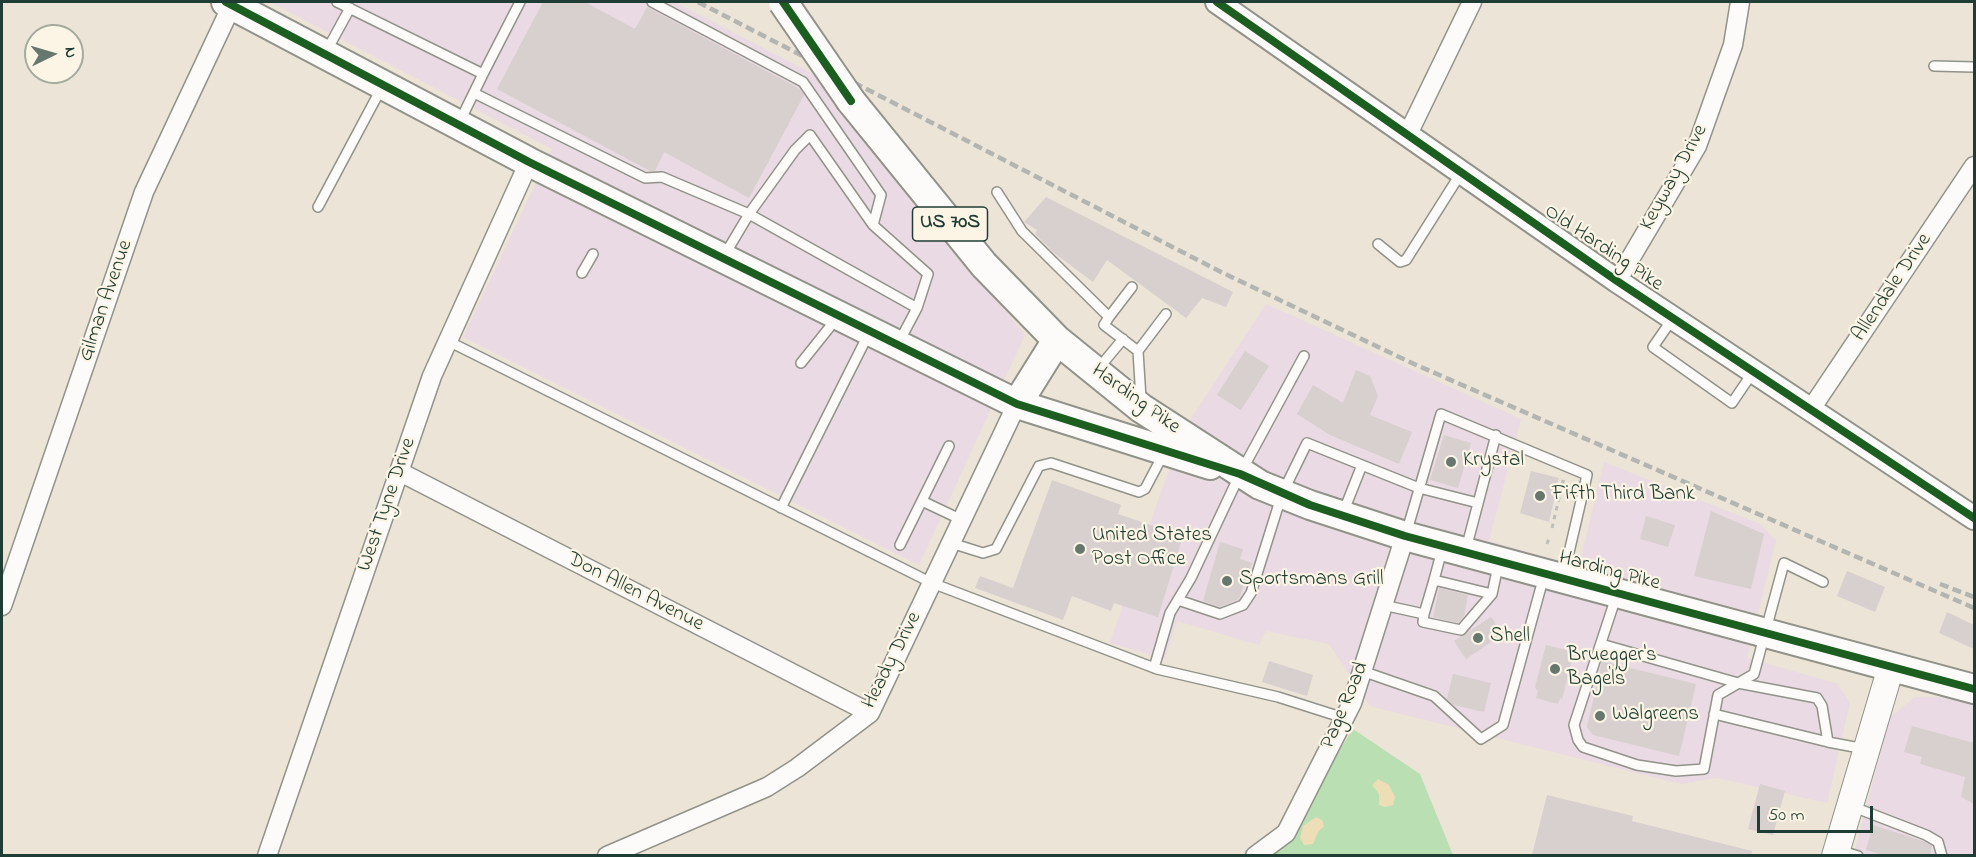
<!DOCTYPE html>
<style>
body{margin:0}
#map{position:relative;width:1976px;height:857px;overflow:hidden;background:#ece4d6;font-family:"Indie Flower",sans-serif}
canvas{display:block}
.frame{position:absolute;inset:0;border:3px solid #1f3d34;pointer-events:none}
.north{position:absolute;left:24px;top:24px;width:60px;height:60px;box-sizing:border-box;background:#fcf5e5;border:2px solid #a4ab9e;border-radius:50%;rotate:85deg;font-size:16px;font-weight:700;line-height:24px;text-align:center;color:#1f3d34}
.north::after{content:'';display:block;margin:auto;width:21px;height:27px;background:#67776d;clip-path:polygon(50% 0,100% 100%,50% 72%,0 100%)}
.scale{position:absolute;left:1757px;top:806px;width:116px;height:27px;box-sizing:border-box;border:3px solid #1f3d34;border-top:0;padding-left:8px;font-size:18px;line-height:21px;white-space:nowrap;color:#1f3d34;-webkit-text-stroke:4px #fcf5e5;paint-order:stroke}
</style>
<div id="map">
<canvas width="1976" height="857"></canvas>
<div class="frame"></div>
<div class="north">N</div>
<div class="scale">50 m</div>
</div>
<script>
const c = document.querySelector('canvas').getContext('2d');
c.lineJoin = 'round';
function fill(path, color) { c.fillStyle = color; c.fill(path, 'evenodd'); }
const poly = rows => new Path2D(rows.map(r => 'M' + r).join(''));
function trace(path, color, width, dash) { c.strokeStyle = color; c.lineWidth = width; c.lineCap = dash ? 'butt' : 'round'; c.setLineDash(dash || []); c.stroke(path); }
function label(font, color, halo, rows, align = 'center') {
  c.font = font + ' "Indie Flower",sans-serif'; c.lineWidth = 4.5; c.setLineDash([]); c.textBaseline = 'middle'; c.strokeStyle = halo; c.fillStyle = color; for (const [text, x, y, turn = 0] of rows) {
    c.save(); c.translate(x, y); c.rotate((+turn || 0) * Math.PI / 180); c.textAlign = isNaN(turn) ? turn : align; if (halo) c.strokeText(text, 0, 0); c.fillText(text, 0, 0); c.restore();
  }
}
const built = poly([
 [270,2,675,2,813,74,1025,335,919,565,463,337,552,149],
 [1266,304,1521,419,1489,541,1579,566,1604,462,1760,524,1776,540,1747,658,1838,684,1850,703,1827,803,1717,778,1681,784,1370,706,1329,644,1266,631,1259,645,1177,621,1165,659,1110,643,1163,486,1192,417],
 [1915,697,1963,697,1974,701,1974,855,1853,856,1890,717]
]);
const green = poly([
 [1353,729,1420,774,1453,855,1255,856,1286,833]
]);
const sand = poly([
 [1378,779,1389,785,1395,797,1393,805,1385,807,1379,805,1379,794,1372,785],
 [1316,817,1322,820,1324,826,1318,832,1313,844,1304,845,1300,838,1303,826]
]);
const building = poly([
 [543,2,585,2,635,29,647,7,800,89,804,95,749,198,664,152,655,171,650,171,497,89],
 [1046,197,1233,292,1226,307,1202,298,1186,318,1107,260,1093,282,1054,253,1035,234,1037,230,1024,222],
 [1245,351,1269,366,1241,410,1217,395],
 [1356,370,1370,376,1378,396,1370,415,1412,432,1399,464,1330,435,1297,414,1313,385,1343,403],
 [1444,435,1471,443,1458,488,1430,480],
 [1531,471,1559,478,1549,522,1520,513],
 [1052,480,1121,505,1118,514,1183,536,1158,617,1114,603,1111,611,1072,596,1063,620,975,588,980,576,1013,588],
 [1711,511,1764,534,1751,589,1694,576],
 [1646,516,1675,525,1668,547,1640,539],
 [1220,542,1243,549,1240,559,1252,563,1239,599,1220,607,1203,601],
 [1847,571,1885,587,1875,612,1837,596],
 [1439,588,1468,595,1464,616,1458,623,1433,617],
 [1947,612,1974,625,1974,649,1939,633],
 [1491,617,1503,634,1466,659,1454,641],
 [1546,645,1574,652,1562,699,1560,698,1558,704,1536,698,1538,691,1535,687],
 [1269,661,1313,675,1307,696,1262,682],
 [1602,661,1696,684,1679,756,1593,735,1587,727],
 [1453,674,1491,683,1484,712,1454,705,1447,699],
 [1912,726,1974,743,1974,804,1961,797,1965,777,1920,764,1922,757,1904,752],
 [1760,784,1785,791,1773,835,1748,829],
 [1547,795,1633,816,1632,821,1752,851,1751,855,1532,855],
 [1873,825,1923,841,1932,846,1930,855,1883,855,1866,850]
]);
const path = poly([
 [1552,528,1564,477],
 [1547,544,1549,538]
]);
const service = poly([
 [337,2,483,74,520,2],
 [326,52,350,8],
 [1934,66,1974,67],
 [474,93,645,178,662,177,749,214,795,150,810,135,873,225,881,195,803,82,652,2],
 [460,121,483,74],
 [997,192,1022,231,1109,317,1104,325,1138,351,1166,314],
 [318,207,382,87],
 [873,225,928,274,917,308],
 [1378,244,1400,262,1406,260,1461,173],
 [724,256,749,214,917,308,899,342],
 [582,273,593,254],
 [1109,317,1132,287],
 [1673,318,1653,347,1732,403,1753,372],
 [448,341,932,583,1157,669,1278,697,1344,718],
 [1138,351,1141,399],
 [801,363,837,318],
 [1098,369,1123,339],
 [922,501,962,520],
 [781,508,869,333],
 [1343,513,1362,465],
 [1406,534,1441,414,1587,475,1564,574],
 [951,543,983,553,996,549,1039,466,1051,463,1139,492,1145,489,1164,453],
 [900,545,949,446],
 [1466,549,1496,435],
 [1434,580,1442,550],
 [1616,597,1574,725,1578,740,1583,747,1637,765,1676,771,1704,769,1718,695,1754,674,1784,563,1823,582],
 [1178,600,1220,614,1243,605,1251,593,1282,494,1307,443,1419,488,1478,503],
 [1383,605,1424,614,1423,622,1461,630,1492,594,1498,566],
 [1424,614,1434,580,1492,594],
 [1601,644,1738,683,1817,698,1822,706,1828,742,1865,749],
 [1154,668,1170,613,1191,578,1240,474,1304,356],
 [1362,671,1434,696,1481,739,1503,725,1544,576],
 [1714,714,1828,742],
 [1851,806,1926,835,1938,842,1942,856],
 [1839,850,1858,856]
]);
const minor = poly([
 [1407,136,1472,2],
 [1617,281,1697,146,1733,45,1740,2],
 [1811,409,1974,166],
 [400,472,870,713],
 [2,606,144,192,232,5],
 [267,856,432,376,529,162],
 [607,856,767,787,797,768,870,713,1017,404],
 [1255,856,1286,833,1352,703,1405,536]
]);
const tertiary = poly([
 [1217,2,1617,281,1974,518]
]);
const secondary = poly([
 [1835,856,1891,667]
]);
const primary = poly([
 [226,2,529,162,1017,404,1210,465],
 [851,101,984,265,1057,340,1141,408,1260,485,1310,505,1405,536,1974,689],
 [1017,404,1057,340]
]);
const rail = poly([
 [698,2,1221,272,1414,364,1974,608],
 [1940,584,1974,597]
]);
const primaryBridge = poly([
 [783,2,851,101]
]);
const cycleway = poly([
 [226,2,529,162,1017,404,1240,474,1310,505,1405,536,1974,689],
 [783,2,851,101],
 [1217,2,1617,281,1974,518]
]);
const markers = [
 [1451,462,6,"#67776d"],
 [1540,496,6,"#67776d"],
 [1080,549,6,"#67776d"],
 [1227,581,6,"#67776d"],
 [1478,638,6,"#67776d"],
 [1555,669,6,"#67776d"],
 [1600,716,6,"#67776d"]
];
const shields = [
 [950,224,75]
];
const shieldNames = [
 ["US 70S",950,224]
];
const streetNames = [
 ["Keyway Drive",1675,178,-61],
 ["Old Harding Pike",1603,249,34],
 ["Allendale Drive",1893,288,-56],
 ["Gilman Avenue",107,301,-71],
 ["Harding Pike",1135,400,36],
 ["West Tyne Drive",388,505,-71],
 ["Harding Pike",1609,572,15],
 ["Don Allen Avenue",635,593,27],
 ["Heady Drive",893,661,-63],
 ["Page Road",1346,706,-67]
];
const poiNames = [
 ["Krystal",1463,462],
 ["Fifth Third Bank",1552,496],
 ["United States",1092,537],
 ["Post Office",1092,561],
 ["Sportsmans Grill",1239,581],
 ["Shell",1490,638],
 ["Bruegger's",1567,657],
 ["Bagels",1567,681],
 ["Walgreens",1612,716]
];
fill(built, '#eadae3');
fill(green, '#badfb3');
fill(sand, '#eddeb7');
fill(building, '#d8cfcf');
trace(service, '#91928a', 12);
trace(minor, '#91928a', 21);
trace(tertiary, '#91928a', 26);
trace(secondary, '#91928a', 28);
trace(primary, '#91928a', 32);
trace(path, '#bdbfbc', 3, [4.5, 4.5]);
trace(service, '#fcfbf9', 9);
trace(minor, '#fcfbf9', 18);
trace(tertiary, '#fcfbf9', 22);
trace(secondary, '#fcfbf9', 26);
trace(primary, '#fcfbf9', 28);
trace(rail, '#b3b5b2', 4.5, [9, 4.5]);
trace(primaryBridge, '#91928a', 32, []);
trace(primaryBridge, '#fcfbf9', 28);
trace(cycleway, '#1b5e20', 8);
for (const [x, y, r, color] of markers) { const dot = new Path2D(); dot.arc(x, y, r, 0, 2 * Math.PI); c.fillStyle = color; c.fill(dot); trace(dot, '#fcf5e5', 2); }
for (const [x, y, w] of shields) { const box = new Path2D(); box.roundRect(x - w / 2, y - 17, w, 34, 4.5); c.fillStyle = '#fcf5e5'; c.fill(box); trace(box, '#1f3d34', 1.5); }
label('bold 20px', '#1f3d34', null, shieldNames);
label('21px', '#1f3d34', '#fcf5e5', streetNames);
label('21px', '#1f3d34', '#fcf5e5', poiNames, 'left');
</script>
